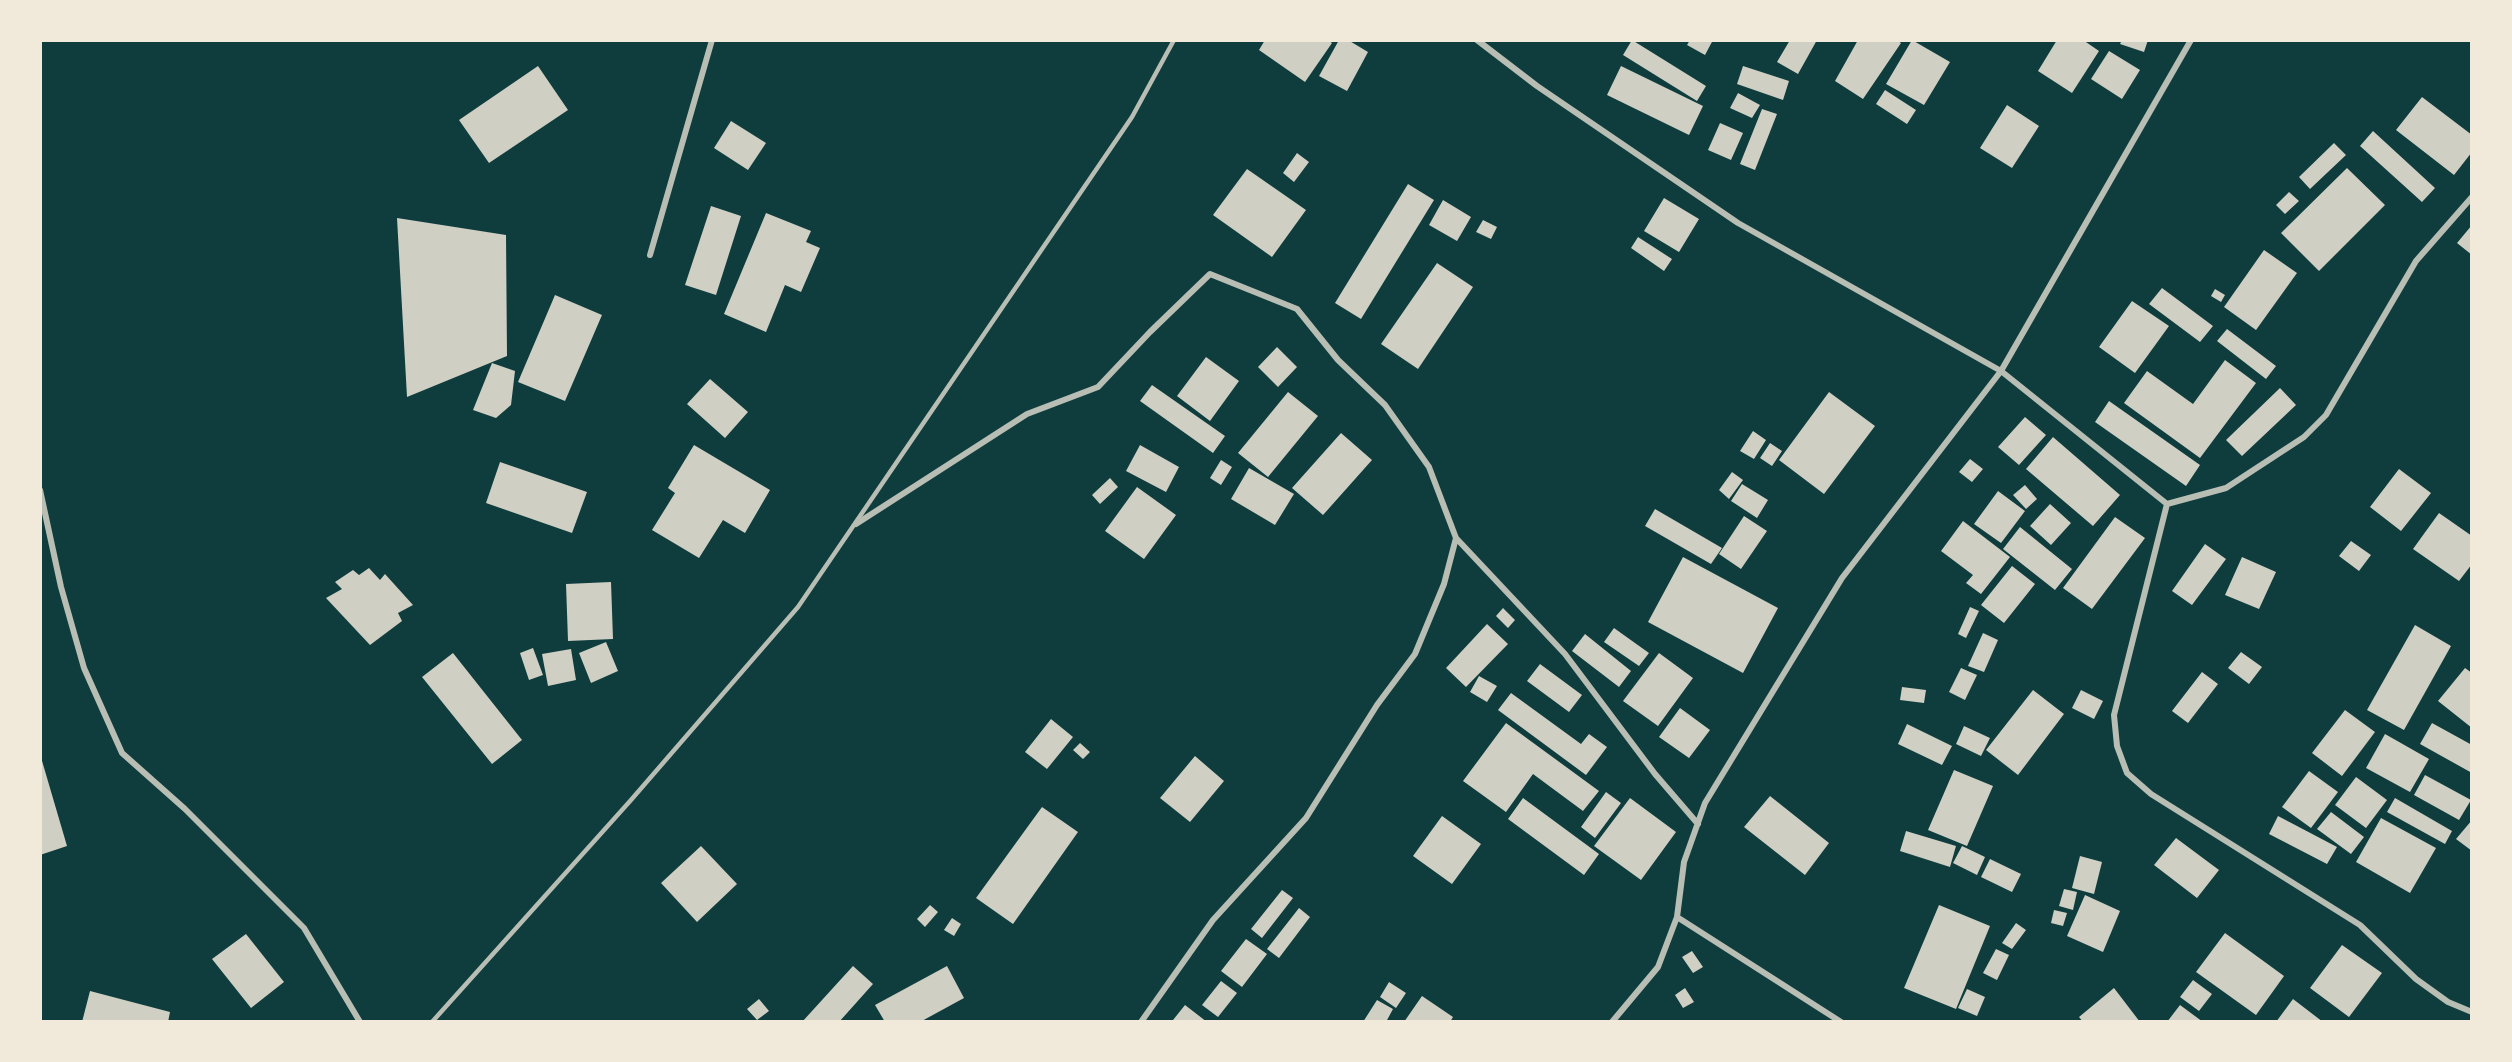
<!DOCTYPE html>
<style>
body{margin:0}
#map{position:relative;width:2512px;height:1062px;overflow:hidden;background:#0f3d3e;font-family:"IBM Plex Sans",sans-serif}
canvas{display:block}
.frame{position:absolute;inset:0;border:42px solid #f1e9da;pointer-events:none}
</style>
<div id="map">
<canvas width="2512" height="1062"></canvas>
<div class="frame"></div>
</div>
<script>
const c = document.querySelector('canvas').getContext('2d');
c.lineJoin = 'round';
function fill(path, color) { c.fillStyle = color; c.fill(path, 'evenodd'); }
const poly = rows => new Path2D(rows.map(r => 'M' + r).join(''));
function trace(path, color, width, dash) { c.strokeStyle = color; c.lineWidth = width; c.lineCap = dash ? 'butt' : 'round'; c.setLineDash(dash || []); c.stroke(path); }
const building = poly([
 [1265,40,1328,40,1332,43,1305,82,1259,50],
 [1339,40,1348,40,1368,52,1347,91,1319,76],
 [1632,40,1706,86,1697,101,1623,55],
 [1690,40,1713,40,1705,55,1687,45],
 [1790,40,1817,40,1798,74,1777,62],
 [1858,40,1897,40,1901,43,1863,99,1835,81],
 [1912,40,1950,62,1924,105,1886,84],
 [2057,40,2083,40,2099,51,2072,93,2038,71],
 [2122,40,2148,40,2144,52,2120,44],
 [2109,51,2140,70,2122,99,2091,79],
 [538,66,568,110,489,163,459,120],
 [1621,66,1703,106,1689,135,1607,95],
 [1743,66,1789,81,1783,100,1737,84],
 [1885,90,1916,110,1907,124,1876,104],
 [1738,93,1760,105,1752,118,1730,108],
 [2422,97,2472,135,2472,152,2454,175,2396,130],
 [2007,105,2039,126,2012,168,1980,148],
 [1762,109,1777,114,1755,170,1740,164],
 [731,121,766,143,748,170,714,148],
 [1720,123,1743,133,1731,160,1708,150],
 [2373,131,2435,188,2422,202,2360,146],
 [2334,143,2346,155,2310,189,2299,177],
 [1297,153,1309,162,1294,182,1283,173],
 [2347,168,2385,205,2319,271,2281,233],
 [1247,169,1306,210,1272,257,1213,215],
 [1408,184,1434,200,1361,319,1335,303],
 [2289,192,2299,201,2285,214,2276,205],
 [1664,198,1699,219,1679,252,1644,231],
 [1443,200,1471,217,1457,241,1429,225],
 [711,206,741,216,716,295,685,285],
 [766,213,811,231,806,242,820,248,801,292,785,285,766,332,724,314],
 [397,218,506,235,507,356,407,397],
 [1483,220,1497,227,1491,239,1476,232],
 [2472,225,2472,255,2457,243],
 [1638,237,1672,259,1664,271,1631,248],
 [2264,250,2297,273,2256,330,2224,307],
 [1437,263,1473,287,1418,369,1381,344],
 [2162,288,2213,326,2200,342,2149,304],
 [2215,289,2225,295,2221,302,2211,296],
 [555,295,602,315,565,401,518,382],
 [2132,301,2169,326,2135,373,2099,347],
 [2227,329,2276,366,2266,379,2217,341],
 [1277,347,1297,367,1278,387,1258,367],
 [1206,357,1239,381,1210,421,1177,396],
 [2225,360,2256,383,2200,458,2124,403,2147,371,2193,404],
 [492,363,515,371,511,405,496,418,473,410],
 [710,379,748,412,725,438,687,404],
 [1152,385,1225,436,1213,453,1140,401],
 [2280,388,2296,405,2242,456,2226,440],
 [1288,392,1318,416,1268,477,1238,453],
 [1829,392,1875,426,1824,494,1779,460],
 [2109,401,2200,465,2186,486,2095,422],
 [2025,417,2046,435,2019,465,1998,447],
 [1753,431,1766,440,1754,459,1740,451],
 [1341,433,1372,460,1323,515,1292,488],
 [2053,437,2120,495,2093,526,2026,469],
 [1770,443,1782,451,1772,466,1760,458],
 [694,445,770,490,745,533,723,520,699,558,652,530,675,493,668,488],
 [1140,445,1179,467,1166,492,1126,471],
 [1970,459,1983,469,1972,482,1959,472],
 [1221,460,1232,467,1221,485,1210,478],
 [500,462,587,492,572,533,486,503],
 [1249,468,1294,494,1275,525,1231,499],
 [2399,469,2431,493,2401,531,2370,507],
 [1732,472,1743,480,1729,499,1719,490],
 [1110,478,1118,487,1100,504,1092,495],
 [1742,484,1768,500,1757,518,1731,501],
 [2025,485,2037,499,2026,509,2013,495],
 [1137,487,1176,515,1144,559,1105,531],
 [1998,491,2025,511,2001,543,1974,524],
 [2050,504,2071,523,2051,545,2030,526],
 [1655,509,1722,548,1711,564,1645,526],
 [2439,513,2472,536,2472,564,2459,581,2413,549],
 [1744,516,1767,531,1741,569,1719,554],
 [2115,517,2145,538,2092,609,2063,588],
 [1963,521,2010,557,1981,594,1966,583,1973,575,1941,551],
 [2020,527,2072,569,2055,590,2003,549],
 [2351,541,2371,555,2359,571,2339,556],
 [2205,544,2226,559,2192,605,2172,591],
 [1683,557,1778,608,1743,673,1648,622],
 [2242,557,2276,572,2259,609,2225,595],
 [2012,566,2035,584,2004,623,1981,605],
 [369,568,380,580,385,574,413,605,398,613,402,621,370,645,326,598,342,589,335,582,353,570,359,575],
 [611,582,613,639,568,641,566,584],
 [1970,607,1979,611,1966,638,1958,634],
 [1503,608,1515,620,1508,628,1496,616],
 [1487,624,1508,644,1466,687,1446,668],
 [2415,625,2451,646,2404,730,2367,710],
 [1614,628,1649,653,1639,666,1604,642],
 [1983,633,1998,640,1984,672,1968,666],
 [1585,634,1631,671,1619,687,1572,651],
 [606,642,618,671,591,683,579,653],
 [533,648,543,675,529,680,520,653],
 [571,649,576,680,548,686,542,654],
 [2241,652,2262,667,2249,684,2228,668],
 [453,653,522,740,492,764,422,677],
 [1659,653,1693,678,1658,726,1623,701],
 [1540,664,1582,695,1569,712,1527,681],
 [1961,668,1977,675,1965,700,1949,692],
 [2465,668,2472,673,2472,728,2438,701],
 [2202,672,2218,684,2188,723,2172,711],
 [1479,676,1497,686,1487,702,1470,692],
 [1902,687,1926,690,1924,703,1900,700],
 [2033,690,2064,714,2018,775,1986,750],
 [2081,690,2103,701,2094,719,2072,708],
 [1511,693,1581,744,1589,734,1607,747,1586,775,1498,710],
 [1680,708,1710,730,1689,758,1659,737],
 [2345,710,2375,732,2342,776,2312,753],
 [1051,719,1073,737,1047,769,1025,752],
 [1506,723,1599,791,1583,811,1533,774,1506,812,1463,781],
 [2432,723,2472,745,2472,773,2420,744],
 [1907,724,1952,746,1942,765,1898,744],
 [1964,726,1990,738,1981,756,1956,744],
 [2385,734,2429,759,2410,792,2366,768],
 [1080,743,1090,752,1083,759,1073,750],
 [40,754,67,846,40,855],
 [1195,756,1224,781,1190,822,1160,798],
 [1954,770,1993,786,1967,846,1928,830],
 [2309,771,2338,792,2311,828,2282,807],
 [2425,775,2471,800,2459,820,2414,795],
 [2356,777,2387,800,2366,828,2335,805],
 [1606,792,1621,803,1595,838,1581,827],
 [1770,796,1829,843,1805,875,1744,827],
 [1523,798,1599,854,1584,875,1508,819],
 [1630,798,1676,832,1641,880,1594,846],
 [2395,798,2452,831,2445,844,2387,812],
 [1042,807,1078,832,1013,924,976,898],
 [2331,812,2364,837,2351,854,2317,829],
 [1442,816,1481,844,1452,884,1413,856],
 [2278,816,2337,847,2327,864,2269,834],
 [2381,818,2436,848,2410,893,2356,862],
 [2472,820,2472,851,2456,839],
 [1906,831,1956,846,1950,867,1900,851],
 [2176,838,2219,870,2197,898,2154,865],
 [701,846,737,884,697,922,661,883],
 [1962,846,1985,857,1977,875,1953,863],
 [2080,856,2102,862,2094,894,2072,888],
 [1990,859,2021,874,2012,892,1981,877],
 [2064,889,2077,892,2073,910,2059,906],
 [1282,890,1293,898,1262,938,1251,929],
 [2085,895,2120,911,2103,952,2067,936],
 [930,905,938,912,925,927,917,919],
 [1939,905,1990,926,1956,1009,1904,988],
 [1299,908,1310,917,1279,958,1267,949],
 [2054,910,2067,913,2063,926,2051,923],
 [952,918,961,924,954,936,944,930],
 [2016,923,2026,930,2012,949,2002,943],
 [2225,933,2284,976,2256,1015,2196,972],
 [246,934,284,982,251,1008,212,959],
 [1246,939,1267,954,1242,987,1221,971],
 [2342,945,2382,973,2349,1017,2310,988],
 [1996,949,2009,955,1997,980,1983,973],
 [1692,951,1703,967,1693,973,1682,957],
 [853,966,873,984,839,1022,802,1022],
 [947,966,964,998,920,1022,885,1022,875,1005],
 [2193,980,2212,994,2199,1011,2180,997],
 [1221,981,1237,993,1218,1017,1202,1005],
 [1389,982,1406,993,1396,1008,1380,997],
 [1685,988,1694,1002,1683,1008,1675,995],
 [2114,988,2140,1022,2083,1022,2079,1017],
 [1967,989,1985,997,1977,1016,1958,1008],
 [90,991,170,1012,168,1022,82,1022],
 [1422,996,1453,1017,1450,1022,1404,1022],
 [759,999,769,1011,757,1020,747,1009],
 [2293,999,2323,1022,2276,1022],
 [1377,1000,1393,1009,1386,1022,1363,1022],
 [1185,1005,1207,1022,1173,1020],
 [2180,1005,2203,1022,2167,1022]
]);
const service = poly([
 [432,1022,631,800,798,607,1132,117,1174,40]
]);
const minor = poly([
 [1477,40,1537,86,1738,223,2001,371,2167,504,2226,488,2304,437,2326,415,2416,261,2472,197],
 [650,255,712,40],
 [40,490,61,587,84,668,122,753,185,809,304,928,360,1022],
 [2167,504,2114,715,2117,746,2127,773,2151,794,2360,925,2416,979,2448,1002,2472,1012],
 [856,524,1027,414,1098,387,1150,332,1210,274,1297,309,1338,360,1385,405,1429,467,1456,538,1444,584,1415,654,1377,705,1306,818,1213,920,1141,1022],
 [1456,538,1565,654,1655,774,1698,824],
 [1677,917,1841,1022],
 [1612,1022,1658,967,1677,917,1684,862,1705,803,1842,578,2001,371,2191,40]
]);
fill(building, '#cfcfc3');
trace(service, '#b8beb3', 4.5);
trace(minor, '#b8beb3', 6);
</script>
